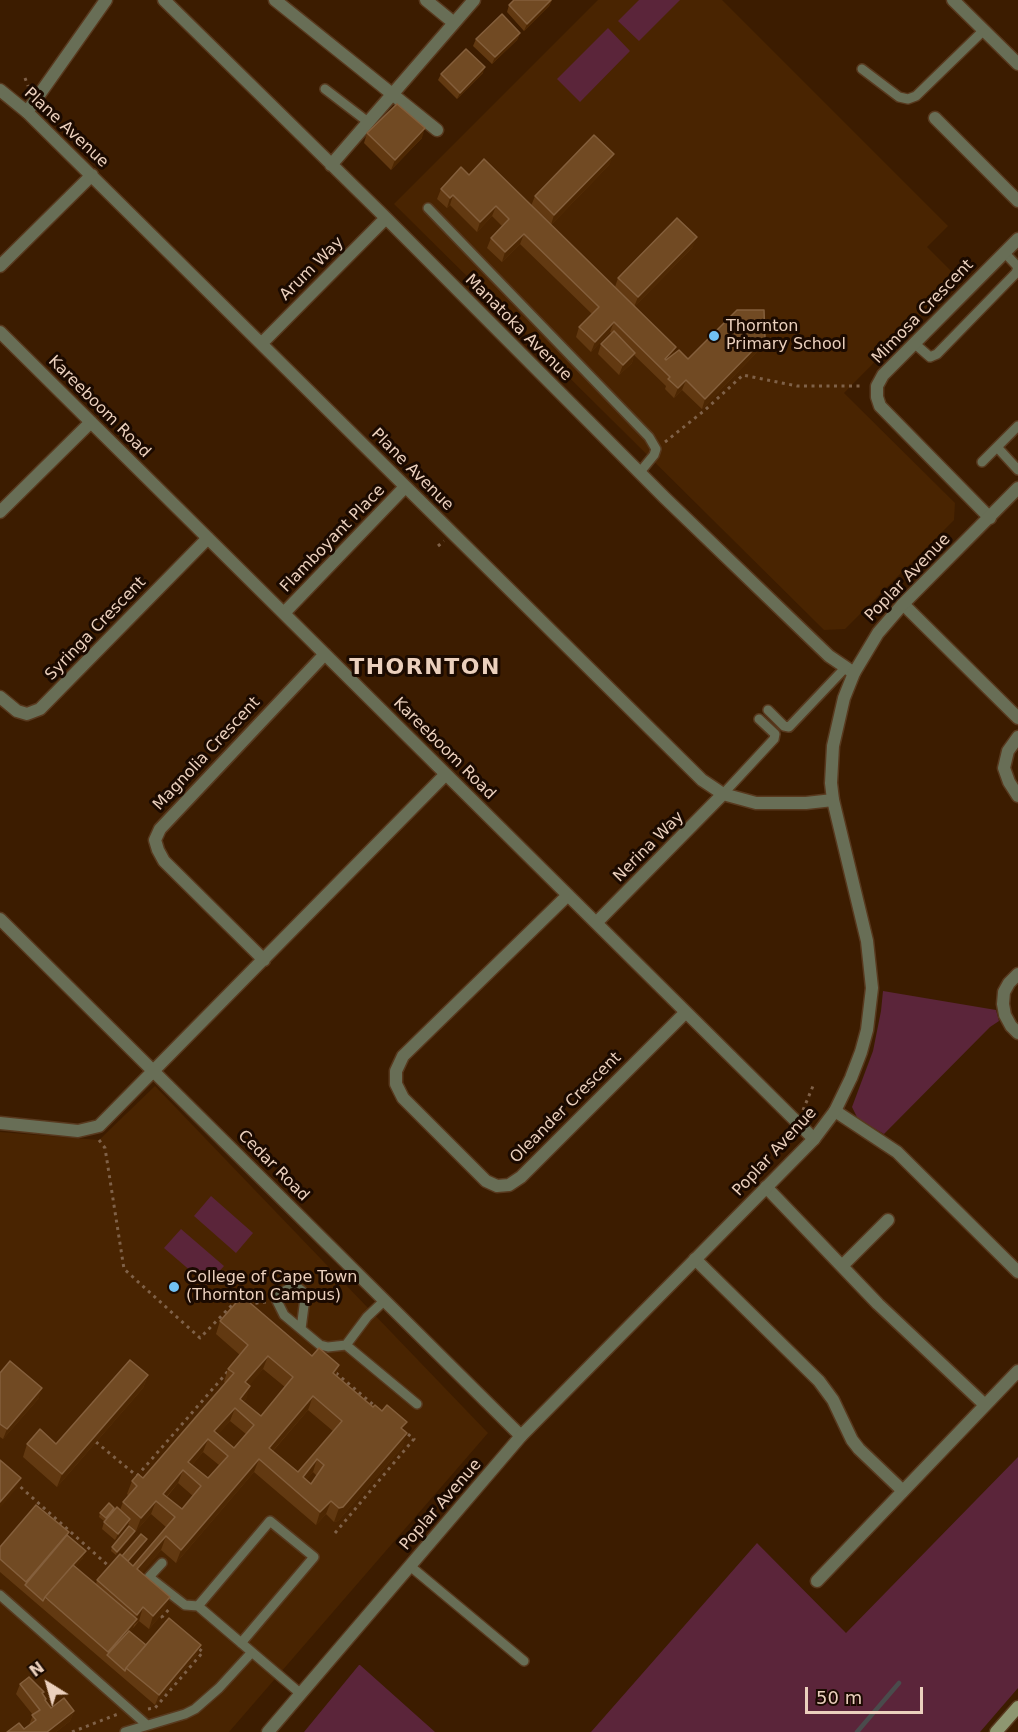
<!DOCTYPE html>
<style>
body{margin:0}
#map{position:relative;width:1018px;height:1732px;overflow:hidden;background:#3c1c00;font-family:"DejaVu Sans",sans-serif}
canvas{display:block}
.north{position:absolute;left:18px;top:1654px;width:60px;height:60px;-webkit-text-stroke:4px #1b0a00;paint-order:stroke;rotate:323deg;font-size:16px;font-weight:700;line-height:24px;text-align:center;color:#ebd0bd}
.north::after{content:'';display:block;margin:auto;width:21px;height:27px;background:#ebd0bd;clip-path:polygon(50% 0,100% 100%,50% 72%,0 100%)}
.scale{position:absolute;left:805px;top:1687px;width:118px;height:27px;box-sizing:border-box;border:3px solid #ebd0bd;border-top:0;padding-left:8px;font-size:18px;line-height:21px;white-space:nowrap;color:#ebd0bd;-webkit-text-stroke:4px #1b0a00;paint-order:stroke}
</style>
<div id="map">
<canvas width="1018" height="1732"></canvas>
<div class="north">N</div>
<div class="scale">50 m</div>
</div>
<script>
const c = document.querySelector('canvas').getContext('2d');
c.lineJoin = 'round';
function fill(path, color) { c.fillStyle = color; c.fill(path, 'evenodd'); }
const poly = rows => new Path2D(rows.map(r => 'M' + r).join(''));
function trace(path, color, width, dash) { c.strokeStyle = color; c.lineWidth = width; c.lineCap = dash ? 'butt' : 'round'; c.setLineDash(dash || []); c.stroke(path); }
function label(font, color, halo, rows, align = 'center') {
  c.font = font + ' "DejaVu Sans",sans-serif'; c.lineWidth = 6; c.setLineDash([]); c.textBaseline = 'middle'; c.strokeStyle = halo; c.fillStyle = color; for (const [text, x, y, turn = 0] of rows) {
    c.save(); c.translate(x, y); c.rotate((+turn || 0) * Math.PI / 180); c.textAlign = isNaN(turn) ? turn : align; if (halo) c.strokeText(text, 0, 0); c.fillText(text, 0, 0); c.restore();
  }
}
const built = poly([
 [598,0,722,0,948,226,927,247,958,278,844,393,955,503,954,520,845,629,824,630,394,204],
 [155,1086,488,1433,229,1732,0,1732,0,1132,99,1140]
]);
const green = poly([
 [639,0,680,0,639,41,618,21],
 [608,28,630,51,580,102,557,79],
 [883,991,996,1010,999,1021,990,1027,884,1134,858,1119,852,1107,873,1051,881,1011],
 [211,1196,253,1233,236,1253,194,1216],
 [181,1229,224,1266,207,1285,164,1248],
 [1018,1457,1018,1688,980,1732,591,1732,757,1543,846,1633],
 [359,1665,360,1665,435,1732,304,1732]
]);
const stream = poly([
 [857,1732,899,1683]
]);
const path = poly([
 [25,78,28,86],
 [665,442,705,410,743,375,797,386,863,386],
 [438,546,444,541],
 [803,1110,813,1086],
 [99,1140,105,1148,124,1269,200,1338,232,1305,236,1305],
 [248,1304,266,1302],
 [336,1373,376,1407],
 [96,1442,137,1476],
 [137,1476,230,1369],
 [15,1482,111,1568],
 [335,1533,414,1439,404,1431],
 [168,1623,162,1617,170,1608],
 [148,1709,155,1708,203,1652,198,1648],
 [72,1732,118,1714]
]);
const service = poly([
 [862,69,899,97,908,99,916,96,984,30],
 [325,89,368,122],
 [428,208,649,437,656,449,654,455,640,472],
 [914,343,930,357,937,354,1016,273,1018,267,1004,252],
 [997,447,1018,470],
 [982,462,1018,426],
 [768,710,784,726,789,727,845,668],
 [723,794,774,739,775,734,759,719],
 [385,1300,367,1317,346,1345,417,1404],
 [301,1329,305,1298,302,1291,297,1287,292,1287,279,1294,277,1301,284,1315,320,1345,328,1347,346,1345],
 [162,1563,149,1577,185,1605,198,1606,301,1694],
 [410,1566,524,1661],
 [0,1595,147,1725],
 [198,1606,270,1521,314,1557,241,1643],
 [125,1732,185,1714,195,1709,219,1688,252,1652]
]);
const minor = poly([
 [164,0,386,218,665,498,829,656,854,673],
 [275,0,437,130],
 [426,0,454,23],
 [27,112,702,780,723,794,756,803,806,803,833,800],
 [935,118,1018,201],
 [331,165,474,0],
 [0,266,92,175],
 [0,332,814,1139],
 [262,343,386,218],
 [0,512,91,422],
 [990,518,880,406,877,397,877,386,883,375,1018,239],
 [903,604,1018,718],
 [284,613,405,487],
 [0,697,17,711,27,714,40,709,208,538],
 [1018,737,1008,751,1004,768,1009,782,1018,796],
 [568,895,403,1056,396,1071,396,1084,403,1098,486,1181,497,1186,509,1185,521,1177,686,1012],
 [0,919,521,1436],
 [596,923,723,794],
 [264,960,164,861,158,850,155,840,160,829,325,654],
 [1018,974,1009,983,1004,992,1003,1004,1005,1015,1011,1026,1018,1033],
 [835,1111,897,1152,1018,1272],
 [0,1123,78,1131,99,1126,446,774],
 [766,1187,878,1304,985,1405],
 [695,1259,819,1381,833,1400,852,1440,859,1449,903,1491],
 [842,1266,888,1220],
 [817,1581,1018,1371]
]);
const tertiary = poly([
 [953,0,1018,64],
 [0,90,27,112,106,0],
 [268,1732,521,1436,814,1139,835,1111,851,1078,861,1052,867,1030,872,988,867,941,833,800,831,783,833,746,844,698,854,673,878,633,903,604,1018,488]
]);
const secondary = poly([
 [996,1732,1018,1707]
]);
const wall = poly([
 [552,0,549,6,524,31,507,12,509,5],
 [520,33,517,40,492,64,473,46,476,39],
 [483,73,457,99,438,80,441,74],
 [367,133,422,138,391,170,364,143],
 [610,164,551,225,531,206,535,196],
 [469,175,615,287,618,278,693,247,634,307,674,354,688,359,761,348,702,409,682,390,674,398,665,389,666,386,634,355,632,363,619,375,598,354,601,344,612,333,610,332,591,352,576,337,579,327,592,314,520,244,502,262,487,248,491,238,502,226,492,216,477,232,450,205,447,208,437,199,441,189],
 [220,1321,312,1356,373,1407,404,1430,403,1446,338,1521,334,1522,326,1514,316,1525,254,1472,176,1563,161,1550,141,1573,165,1610,149,1629,139,1621,130,1632,146,1645,197,1655,155,1705,0,1572,0,1547,67,1535,83,1558,75,1567,96,1584,97,1580,122,1556,147,1539,145,1542,128,1561,133,1566,166,1527,151,1514,136,1531,128,1524,115,1540,102,1529,104,1522,120,1510,123,1502,128,1495,127,1494,132,1481,143,1478,225,1383,224,1382,228,1369,240,1355,216,1334],
 [263,1369,285,1387,261,1416,243,1402,246,1399,249,1385],
 [308,1410,333,1431,298,1472,273,1451],
 [230,1421,246,1434,234,1448,218,1434],
 [203,1452,219,1465,208,1478,192,1465],
 [313,1472,317,1476,311,1484,306,1480],
 [178,1483,193,1496,182,1509,167,1497],
 [0,1373,39,1398,3,1439,0,1437],
 [148,1375,143,1388,57,1487,23,1457,27,1444,56,1444],
 [113,1511,104,1521,99,1517,100,1513],
 [134,1534,116,1555,111,1551,112,1547],
 [20,1684,43,1695,46,1701,51,1708,74,1711,70,1721,56,1732,7,1732,24,1729,29,1725,33,1715,16,1694]
]);
const shadedWall = poly([
 [552,0,549,6,524,31,527,24],
 [520,33,517,40,492,64,495,57],
 [485,67,483,73,457,99,460,93],
 [425,128,422,138,391,170,395,160],
 [614,154,610,164,551,225,554,215],
 [453,195,450,205,447,208,450,198],
 [496,206,492,216,477,232,480,222],
 [524,234,520,244,502,262,505,252],
 [697,237,693,247,634,307,638,297],
 [614,322,610,332,591,352,595,342],
 [765,338,761,348,702,409,705,399],
 [676,347,672,357,661,369,665,359],
 [635,353,632,363,619,375,623,365],
 [686,380,682,390,674,398,678,388],
 [268,1356,263,1369,241,1396,245,1382],
 [339,1365,335,1379,333,1373],
 [148,1375,143,1388,57,1487,62,1474],
 [250,1386,246,1399,237,1409,240,1399],
 [42,1388,39,1398,3,1439,7,1429],
 [313,1396,308,1410,264,1461,269,1448],
 [235,1408,230,1421,212,1442,214,1431],
 [407,1433,403,1446,338,1521,334,1522,339,1508],
 [208,1439,203,1452,186,1472,188,1462],
 [259,1459,254,1472,176,1563,181,1550],
 [317,1459,313,1472,298,1490,303,1477],
 [183,1470,178,1483,160,1504,163,1494],
 [21,1478,17,1488,0,1508,0,1502],
 [156,1501,151,1514,136,1531,141,1518],
 [331,1501,326,1514,316,1525,320,1512],
 [130,1519,128,1525,115,1540,118,1534],
 [135,1531,134,1534,116,1555,117,1552],
 [69,1532,65,1542,25,1585,26,1582],
 [166,1536,161,1550,133,1583,137,1569],
 [86,1551,83,1558,47,1600,45,1598],
 [170,1597,165,1610,149,1629,153,1616],
 [143,1607,139,1621,134,1625,133,1629,109,1657,107,1655,108,1652,134,1622,137,1615],
 [201,1645,197,1655,155,1705,159,1695],
 [74,1711,70,1721,56,1732,47,1732]
]);
const building = poly([
 [514,0,551,0,527,24,509,5,514,0],
 [502,14,520,33,495,57,476,39,502,14],
 [466,49,485,67,460,93,441,74,466,49],
 [397,104,425,128,395,160,367,133,397,104],
 [594,135,614,154,554,215,535,196,594,135],
 [484,159,676,347,665,359,666,360,679,350,688,359,737,310,764,310,765,338,705,399,686,380,678,388,668,379,670,377,614,322,595,342,579,327,599,307,524,234,505,252,491,238,509,219,496,206,480,222,453,195,450,198,441,189,461,167,469,175,484,159],
 [677,218,697,237,638,297,618,278,677,218],
 [614,331,635,353,623,365,601,344,614,331],
 [242,1296,312,1356,319,1348,339,1365,333,1373,373,1407,375,1405,382,1411,387,1405,407,1422,401,1428,407,1433,343,1507,339,1508,331,1501,320,1512,259,1459,181,1550,166,1536,137,1569,170,1597,153,1616,143,1607,137,1615,97,1580,120,1554,133,1566,175,1517,156,1501,141,1518,123,1502,137,1486,132,1481,138,1474,143,1478,234,1373,228,1369,248,1345,220,1321,242,1296],
 [268,1356,293,1377,261,1416,240,1399,250,1386,245,1382,268,1356],
 [313,1396,342,1421,298,1472,269,1448,313,1396],
 [235,1408,254,1425,234,1448,214,1431,235,1408],
 [208,1439,228,1456,208,1478,188,1462,208,1439],
 [317,1459,324,1465,311,1484,303,1477,317,1459],
 [183,1470,201,1486,182,1509,163,1494,183,1470],
 [130,1360,148,1375,62,1474,27,1444,40,1429,56,1444,130,1360],
 [10,1361,42,1388,7,1429,0,1424,0,1373,10,1361],
 [0,1460,21,1478,0,1502,0,1460],
 [109,1503,114,1508,106,1518,100,1513,109,1503],
 [36,1505,69,1532,26,1582,0,1559,0,1547,36,1505],
 [117,1507,130,1519,118,1534,104,1522,117,1507],
 [129,1526,135,1531,117,1552,112,1547,129,1526],
 [141,1534,147,1539,128,1561,122,1556,141,1534],
 [67,1535,86,1551,73,1565,45,1597,43,1601,25,1585,67,1535],
 [73,1565,137,1619,108,1652,45,1597,73,1565],
 [169,1618,201,1645,159,1695,126,1668,169,1618],
 [129,1631,146,1645,126,1668,125,1671,107,1655,129,1631],
 [29,1677,44,1692,42,1693,46,1699,45,1700,51,1708,64,1698,74,1711,47,1732,7,1732,19,1723,24,1729,36,1720,32,1715,40,1710,20,1684,29,1677]
]);
const markers = [
 [714,336,6,"#71c1f4"],
 [174,1287,6,"#71c1f4"]
];
const streetNames = [
 ["Plane Avenue",66,128,43],
 ["Arum Way",312,269,-45],
 ["Mimosa Crescent",923,312,-46],
 ["Manatoka Avenue",518,328,45],
 ["Kareeboom Road",99,407,45],
 ["Plane Avenue",412,470,45],
 ["Flamboyant Place",333,539,-46],
 ["Poplar Avenue",908,578,-46],
 ["Syringa Crescent",96,629,-46],
 ["Kareeboom Road",444,749,45],
 ["Magnolia Crescent",207,754,-47],
 ["Nerina Way",649,847,-45],
 ["Oleander Crescent",566,1108,-45],
 ["Poplar Avenue",775,1152,-47],
 ["Cedar Road",273,1166,45],
 ["Poplar Avenue",441,1505,-49]
];
const poiNames = [
 ["Thornton",726,327],
 ["Primary School",726,345],
 ["College of Cape Town",186,1278],
 ["(Thornton Campus)",186,1296]
];
const districtNames = [
 ["THORNTON",425,668]
];
fill(built, '#492401');
fill(green, '#5b253a');
trace(stream, '#4a4b4c', 4.5);
trace(service, '#58391e', 12);
trace(minor, '#58391e', 15);
trace(tertiary, '#58391e', 15);
trace(secondary, '#58391e', 15);
trace(path, '#7f6148', 3, [3, 4.5]);
trace(service, '#686e56', 9);
trace(minor, '#686e56', 12);
trace(tertiary, '#686e56', 12);
trace(secondary, '#8e9771', 12);
fill(wall, '#623911');
fill(shadedWall, '#4d2702');
fill(building, '#714a23');
trace(building, '#845f3c', 1.5);
for (const [x, y, r, color] of markers) { const dot = new Path2D(); dot.arc(x, y, r, 0, 2 * Math.PI); c.fillStyle = color; c.fill(dot); trace(dot, '#1b0a00', 2); }
label('16px', '#ebd0bd', '#1b0a00', streetNames);
label('16px', '#ebd0bd', '#1b0a00', poiNames, 'left');
c.letterSpacing = '1.5px';
label('bold 22px', '#ebd0bd', '#1b0a00', districtNames);
c.letterSpacing = '0px';
</script>
